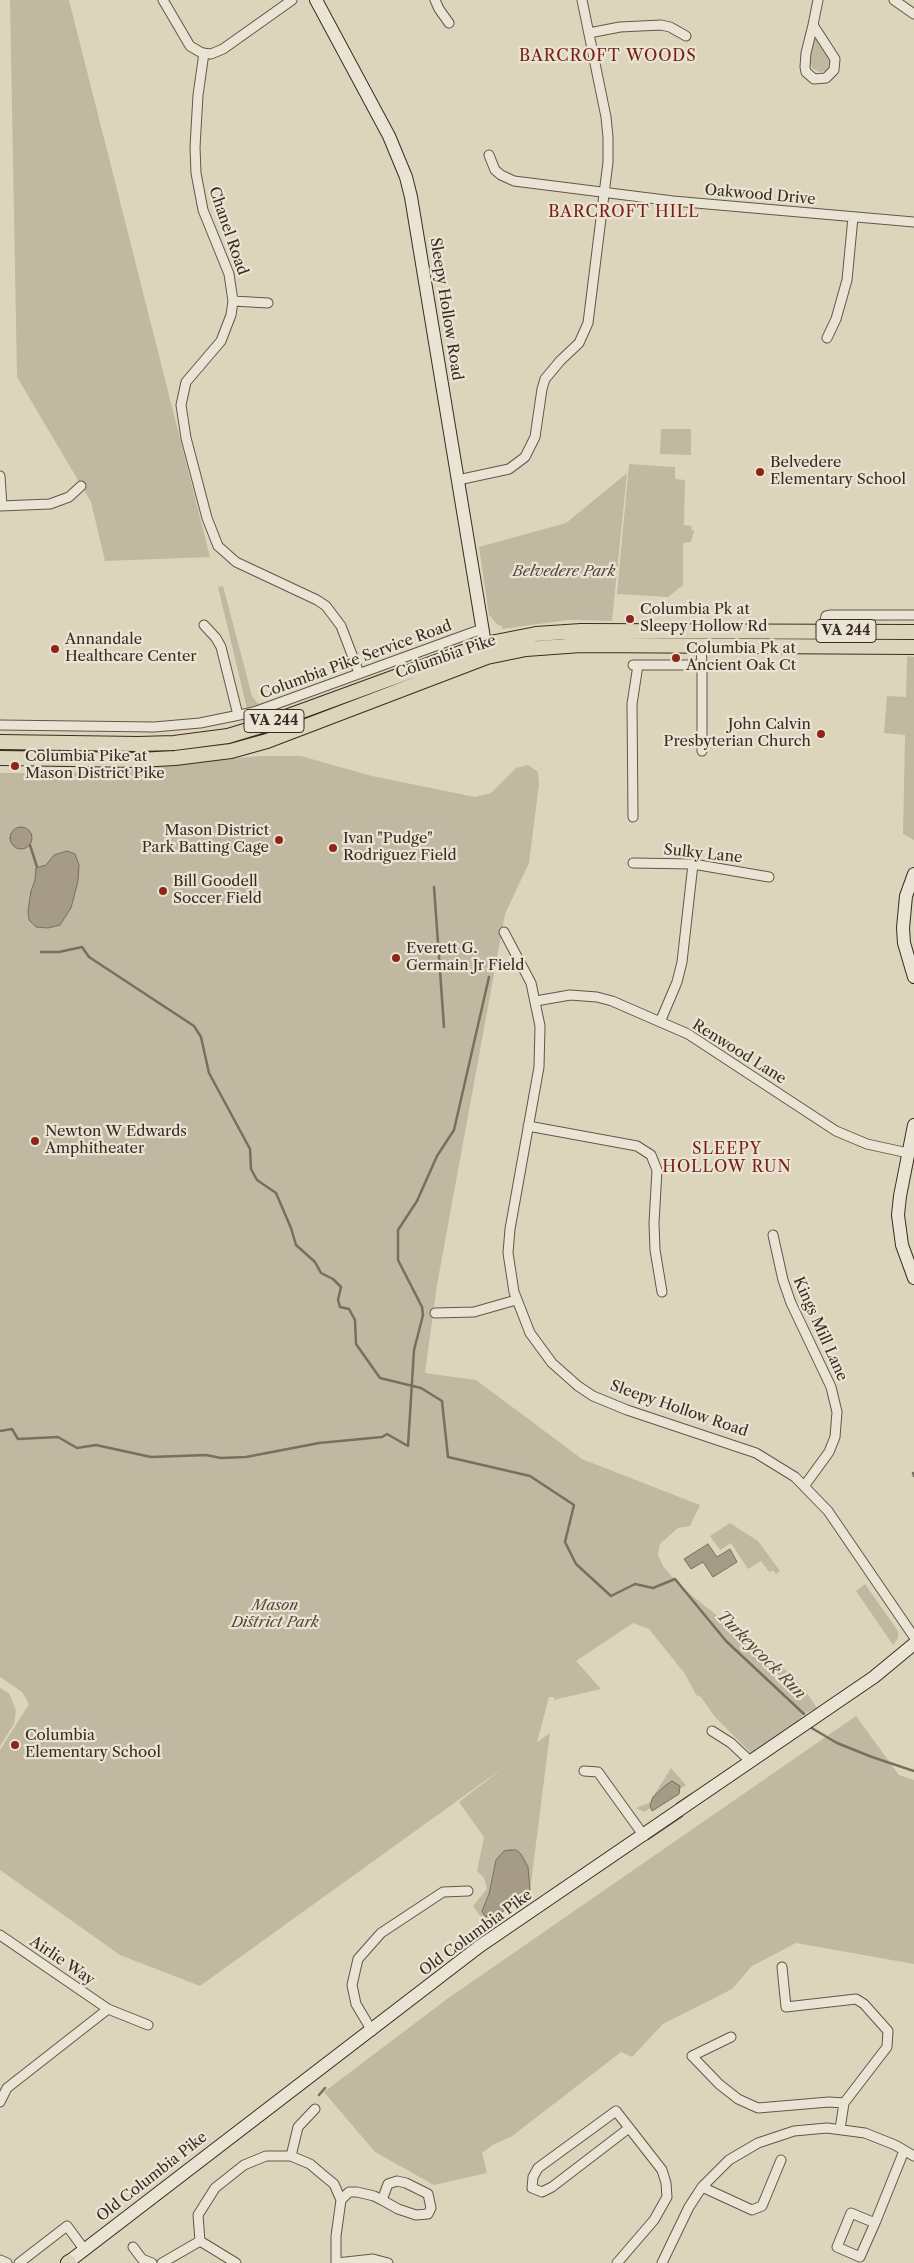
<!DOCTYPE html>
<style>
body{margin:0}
canvas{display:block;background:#ddd5bb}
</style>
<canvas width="914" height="2263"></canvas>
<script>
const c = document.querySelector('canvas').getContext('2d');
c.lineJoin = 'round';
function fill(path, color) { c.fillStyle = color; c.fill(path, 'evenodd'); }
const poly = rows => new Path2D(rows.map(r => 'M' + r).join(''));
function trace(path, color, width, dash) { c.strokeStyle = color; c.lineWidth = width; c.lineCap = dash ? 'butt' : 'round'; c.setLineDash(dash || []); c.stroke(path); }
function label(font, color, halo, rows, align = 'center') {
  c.font = font + ' "Libre Caslon Text",serif'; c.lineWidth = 4.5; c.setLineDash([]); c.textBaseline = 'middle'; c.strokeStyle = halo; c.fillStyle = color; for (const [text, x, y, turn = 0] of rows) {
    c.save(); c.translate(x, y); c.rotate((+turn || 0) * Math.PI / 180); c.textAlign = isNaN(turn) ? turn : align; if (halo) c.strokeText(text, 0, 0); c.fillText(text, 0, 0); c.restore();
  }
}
const green = poly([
 [10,0,69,0,210,557,105,561,91,502,17,377],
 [813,37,817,39,832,60,830,68,827,71,819,72,812,68,810,59],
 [661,429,691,429,691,455,660,454],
 [629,464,675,467,675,479,685,480,684,525,692,526,691,529,694,531,691,542,683,543,683,585,668,597,617,594],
 [627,473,612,621,568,620,502,629,502,626,498,625,489,615,479,547,566,523],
 [223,586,252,696,257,703,264,704,247,709,218,587],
 [907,656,914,657,914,840,903,834,905,735,884,733,887,696,906,697],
 [260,756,301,756,372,776,475,797,491,793,516,768,528,765,538,772,539,784,529,863,505,914,437,1285,425,1373,476,1380,582,1459,700,1505,690,1526,678,1528,660,1544,658,1555,663,1566,680,1586,788,1672,805,1690,817,1708,804,1714,794,1726,752,1754,715,1717,701,1697,696,1695,685,1674,649,1629,633,1623,576,1661,601,1689,554,1700,554,1697,549,1697,537,1742,550,1733,530,1891,485,1923,473,1906,487,1889,484,1878,477,1871,484,1837,459,1802,507,1765,200,1986,120,1955,0,1870,0,1750,29,1704,22,1692,0,1677,0,773,65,773],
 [730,1523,758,1541,780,1571,776,1574,773,1570,769,1572,761,1561,748,1569,731,1543,720,1550,710,1536],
 [865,1584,898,1631,898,1638,893,1645,856,1591],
 [0,1688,9,1693,16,1710,14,1724,0,1746],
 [856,1716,899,1775,914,1780,914,1964,796,1943,752,1966,732,1989,663,2024,632,2057,621,2052,511,2137,494,2144,482,2153,487,2173,434,2185,375,2152,324,2092,447,1999],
 [671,1768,686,1785,644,1812,636,1808,649,1803]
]);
const water = poly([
 '10 838a11 11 0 1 1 22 0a11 11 0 1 1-22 0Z',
 [67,851,75,854,79,865,78,881,71,908,60,925,48,928,36,927,29,920,28,911,31,891,35,880,36,868,46,865,54,855,67,851],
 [708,1544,717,1557,730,1549,737,1562,713,1577,703,1562,691,1569,684,1559,708,1544],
 [672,1781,680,1786,679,1794,652,1811,650,1806,653,1797,666,1785,672,1781],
 [510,1850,516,1850,521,1854,528,1867,530,1890,523,1899,499,1914,489,1917,485,1916,482,1911,489,1894,496,1860,504,1851,510,1850]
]);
const stream = poly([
 [30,845,37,867],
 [434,887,444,1027],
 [41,952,59,952,82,947,89,957,194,1026,201,1037,209,1073,250,1149,251,1169,257,1180,276,1193,291,1228,296,1245,315,1262,321,1273,333,1279,341,1287,338,1300,340,1307,349,1309,355,1320,356,1344,380,1378,421,1388,442,1401,448,1457,530,1476,574,1505,565,1542,576,1564,611,1596,635,1584,653,1588,675,1579,726,1641,804,1714],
 [0,1431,12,1429,18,1439,58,1437,77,1448,96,1445,151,1457,206,1455,221,1458,246,1457,319,1443,382,1437,387,1434,408,1446,414,1350,423,1315,422,1307,398,1260,398,1230,417,1201,437,1156,454,1130,489,977],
 [913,1473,914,1476],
 [810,1727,837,1743,872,1757,914,1771],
 [677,1804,692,1794],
 [648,1839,682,1816],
 [319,2095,325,2088]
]);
const street = poly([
 [163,0,190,46,202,53,211,54,223,49,292,0],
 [435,0,439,9,449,23],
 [894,0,914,14],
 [813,25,835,59,834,70,826,78,814,79,806,72,805,67,806,53,813,25],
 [813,25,818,0],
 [589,33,620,27,661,25,670,27,686,36],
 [204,53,198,95,195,147,196,173,203,210,229,274,233,301,231,315,221,341,186,382,181,405,186,438,207,518,218,546,236,562,317,600,326,606,341,626,359,673],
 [489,155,495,170,501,175,514,181,673,201,914,222],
 [233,301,268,303],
 [827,338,836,319,847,280,853,217],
 [0,476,2,506],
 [458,480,509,469,525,457,535,437,542,389,545,379,560,361,579,343,588,323,608,162,608,137,606,117,582,0],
 [0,506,50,504,69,497,81,486],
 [204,625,216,638,221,647,238,715],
 [823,631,826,616,831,615,914,615],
 [701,647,702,665,702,751],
 [633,665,702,665],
 [0,725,154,727,200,723,254,712,482,629],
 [633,817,632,704,638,665],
 [633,863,693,864,769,877],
 [504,932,531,983,540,1026,539,1067,510,1229,508,1253,514,1292,530,1333,552,1363,578,1386,593,1396,627,1410,756,1453,795,1477,828,1511,914,1637],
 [536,1001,570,995,597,997,612,1001,688,1034,836,1131,867,1144,908,1153],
 [660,1022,677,982,682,962,693,864],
 [528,1126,637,1146,651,1155,657,1170,654,1223,655,1250,662,1292],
 [773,1235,783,1280,791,1303,831,1387,837,1412,835,1437,829,1452,805,1485],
 [435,1313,474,1312,516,1300],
 [712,1731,731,1743,750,1761],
 [584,1771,598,1772,644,1836],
 [0,1935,108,2009,148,2025],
 [782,1967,786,2007,856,1999,864,2004,888,2031,887,2047,844,2103,840,2129],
 [372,2031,356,2004,352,1985,358,1959,381,1933,443,1892,468,1891],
 [731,2037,692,2056,719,2084,738,2099,758,2108,829,2102,844,2103],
 [0,2102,7,2088,108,2009],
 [291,2156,298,2127,315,2109],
 [702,2187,752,2210,762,2206,781,2160],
 [341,2200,349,2192,357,2192,374,2196,382,2200,398,2209,416,2215,428,2214,431,2208,428,2194,406,2183,397,2181,388,2184,382,2200],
 [875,2223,851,2213,837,2247,860,2257,875,2223,904,2151],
 [133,2247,142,2259,152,2263],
 [0,2260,7,2263],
 [19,2263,67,2226,84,2249],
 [162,2263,200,2241],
 [236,2263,200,2241,198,2215,215,2188,244,2165,266,2156,291,2156,310,2164,323,2175,334,2184,341,2200,336,2236,336,2263],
 [337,2263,373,2259,388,2263],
 [617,2263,654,2220,667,2197,666,2183,662,2170,616,2111,538,2168,533,2177,532,2188,542,2192,552,2187,629,2128],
 [662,2263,689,2207,702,2187,729,2160,758,2143,794,2131,827,2128,865,2133,895,2145,914,2156]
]);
const secondary = poly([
 [316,0,389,136,406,177,411,197,485,644],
 [914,874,906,896,903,928,904,943,914,977],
 [914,1125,900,1196,898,1215,902,1245,914,1278],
 [67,2263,480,1946,874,1677,914,1644]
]);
const primary = poly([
 [0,742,138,744,174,743,228,736,261,726,485,644,536,634,581,631,914,632],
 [0,758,139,760,175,758,231,751,267,741,487,657,526,649,581,645,914,647],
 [68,2263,69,2262]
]);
const markers = [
 [760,472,5,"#8f2418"],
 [630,619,5,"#8f2418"],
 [55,649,5,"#8f2418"],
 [676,658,5,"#8f2418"],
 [821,734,5,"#8f2418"],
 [15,766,5,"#8f2418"],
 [279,840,5,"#8f2418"],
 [333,848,5,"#8f2418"],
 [163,891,5,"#8f2418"],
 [396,958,5,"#8f2418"],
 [35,1141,5,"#8f2418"],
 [15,1745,5,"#8f2418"]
];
const shields = [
 [846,631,60],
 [274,721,60]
];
const shieldNames = [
 ["VA 244",846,631],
 ["VA 244",274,721]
];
const streetNames = [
 ["Oakwood Drive",760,195,5],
 ["Chanel Road",228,231,71],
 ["Sleepy Hollow Road",446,309,81],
 ["Columbia Pike",446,657,-19],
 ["Columbia Pike Service Road",356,660,-20],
 ["Sulky Lane",703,854,6],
 ["Renwood Lane",739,1052,32],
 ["Kings Mill Lane",820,1329,66],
 ["Sleepy Hollow Road",679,1409,19],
 ["Old Columbia Pike",476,1933,-36],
 ["Airlie Way",62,1961,34],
 ["Old Columbia Pike",152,2177,-38]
];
const poiNames = [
 ["Belvedere",770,463],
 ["Elementary School",770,480],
 ["Columbia Pk at",640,610],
 ["Sleepy Hollow Rd",640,627],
 ["Annandale",65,640],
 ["Healthcare Center",65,657],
 ["Columbia Pk at",686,649],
 ["Ancient Oak Ct",686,666],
 ["John Calvin",811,725,"right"],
 ["Presbyterian Church",811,742,"right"],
 ["Columbia Pike at",25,757],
 ["Mason District Pike",25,774],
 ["Mason District",269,831,"right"],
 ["Park Batting Cage",269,848,"right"],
 ["Ivan \"Pudge\"",343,839],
 ["Rodriguez Field",343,856],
 ["Bill Goodell",173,882],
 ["Soccer Field",173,899],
 ["Everett G.",406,949],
 ["Germain Jr Field",406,966],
 ["Newton W Edwards",45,1132],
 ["Amphitheater",45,1149],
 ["Columbia",25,1736],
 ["Elementary School",25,1753]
];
const parkNames = [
 ["Belvedere Park",564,572],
 ["Mason",275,1606],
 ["District Park",275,1623]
];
const neighbourhoodNames = [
 ["BARCROFT WOODS",608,56],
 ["BARCROFT HILL",624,212],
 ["SLEEPY",727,1149],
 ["HOLLOW RUN",727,1167]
];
const waterNames = [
 ["Turkeycock Run",761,1655,45]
];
fill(green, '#c1b8a1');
fill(water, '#a69b87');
trace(water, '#7b6e5e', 1);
trace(stream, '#7b6e5e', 2.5);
trace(street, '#645648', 11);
trace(secondary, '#3b2b21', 14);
trace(primary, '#3b2b21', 16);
trace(street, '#e9e4d3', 9);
trace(secondary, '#e9e4d3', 12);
trace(primary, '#ddd5bb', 14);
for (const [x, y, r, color] of markers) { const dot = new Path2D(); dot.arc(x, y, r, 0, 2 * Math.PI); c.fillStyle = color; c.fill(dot); trace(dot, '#e9e4d3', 2); }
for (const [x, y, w] of shields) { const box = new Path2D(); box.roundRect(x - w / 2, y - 11.5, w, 23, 4); c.fillStyle = '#e9e4d3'; c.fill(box); trace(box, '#3b2b21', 1); }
label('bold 14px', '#3b2b21', null, shieldNames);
label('15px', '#3b2b21', '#e9e4d3', streetNames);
label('15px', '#3b2b21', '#e9e4d3', poiNames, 'left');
label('italic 15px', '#56473b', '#e9e4d3', parkNames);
c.letterSpacing = '1px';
label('16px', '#7a1f14', '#e9e4d3', neighbourhoodNames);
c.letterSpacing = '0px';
label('italic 16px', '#56473a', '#e9e4d3', waterNames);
</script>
